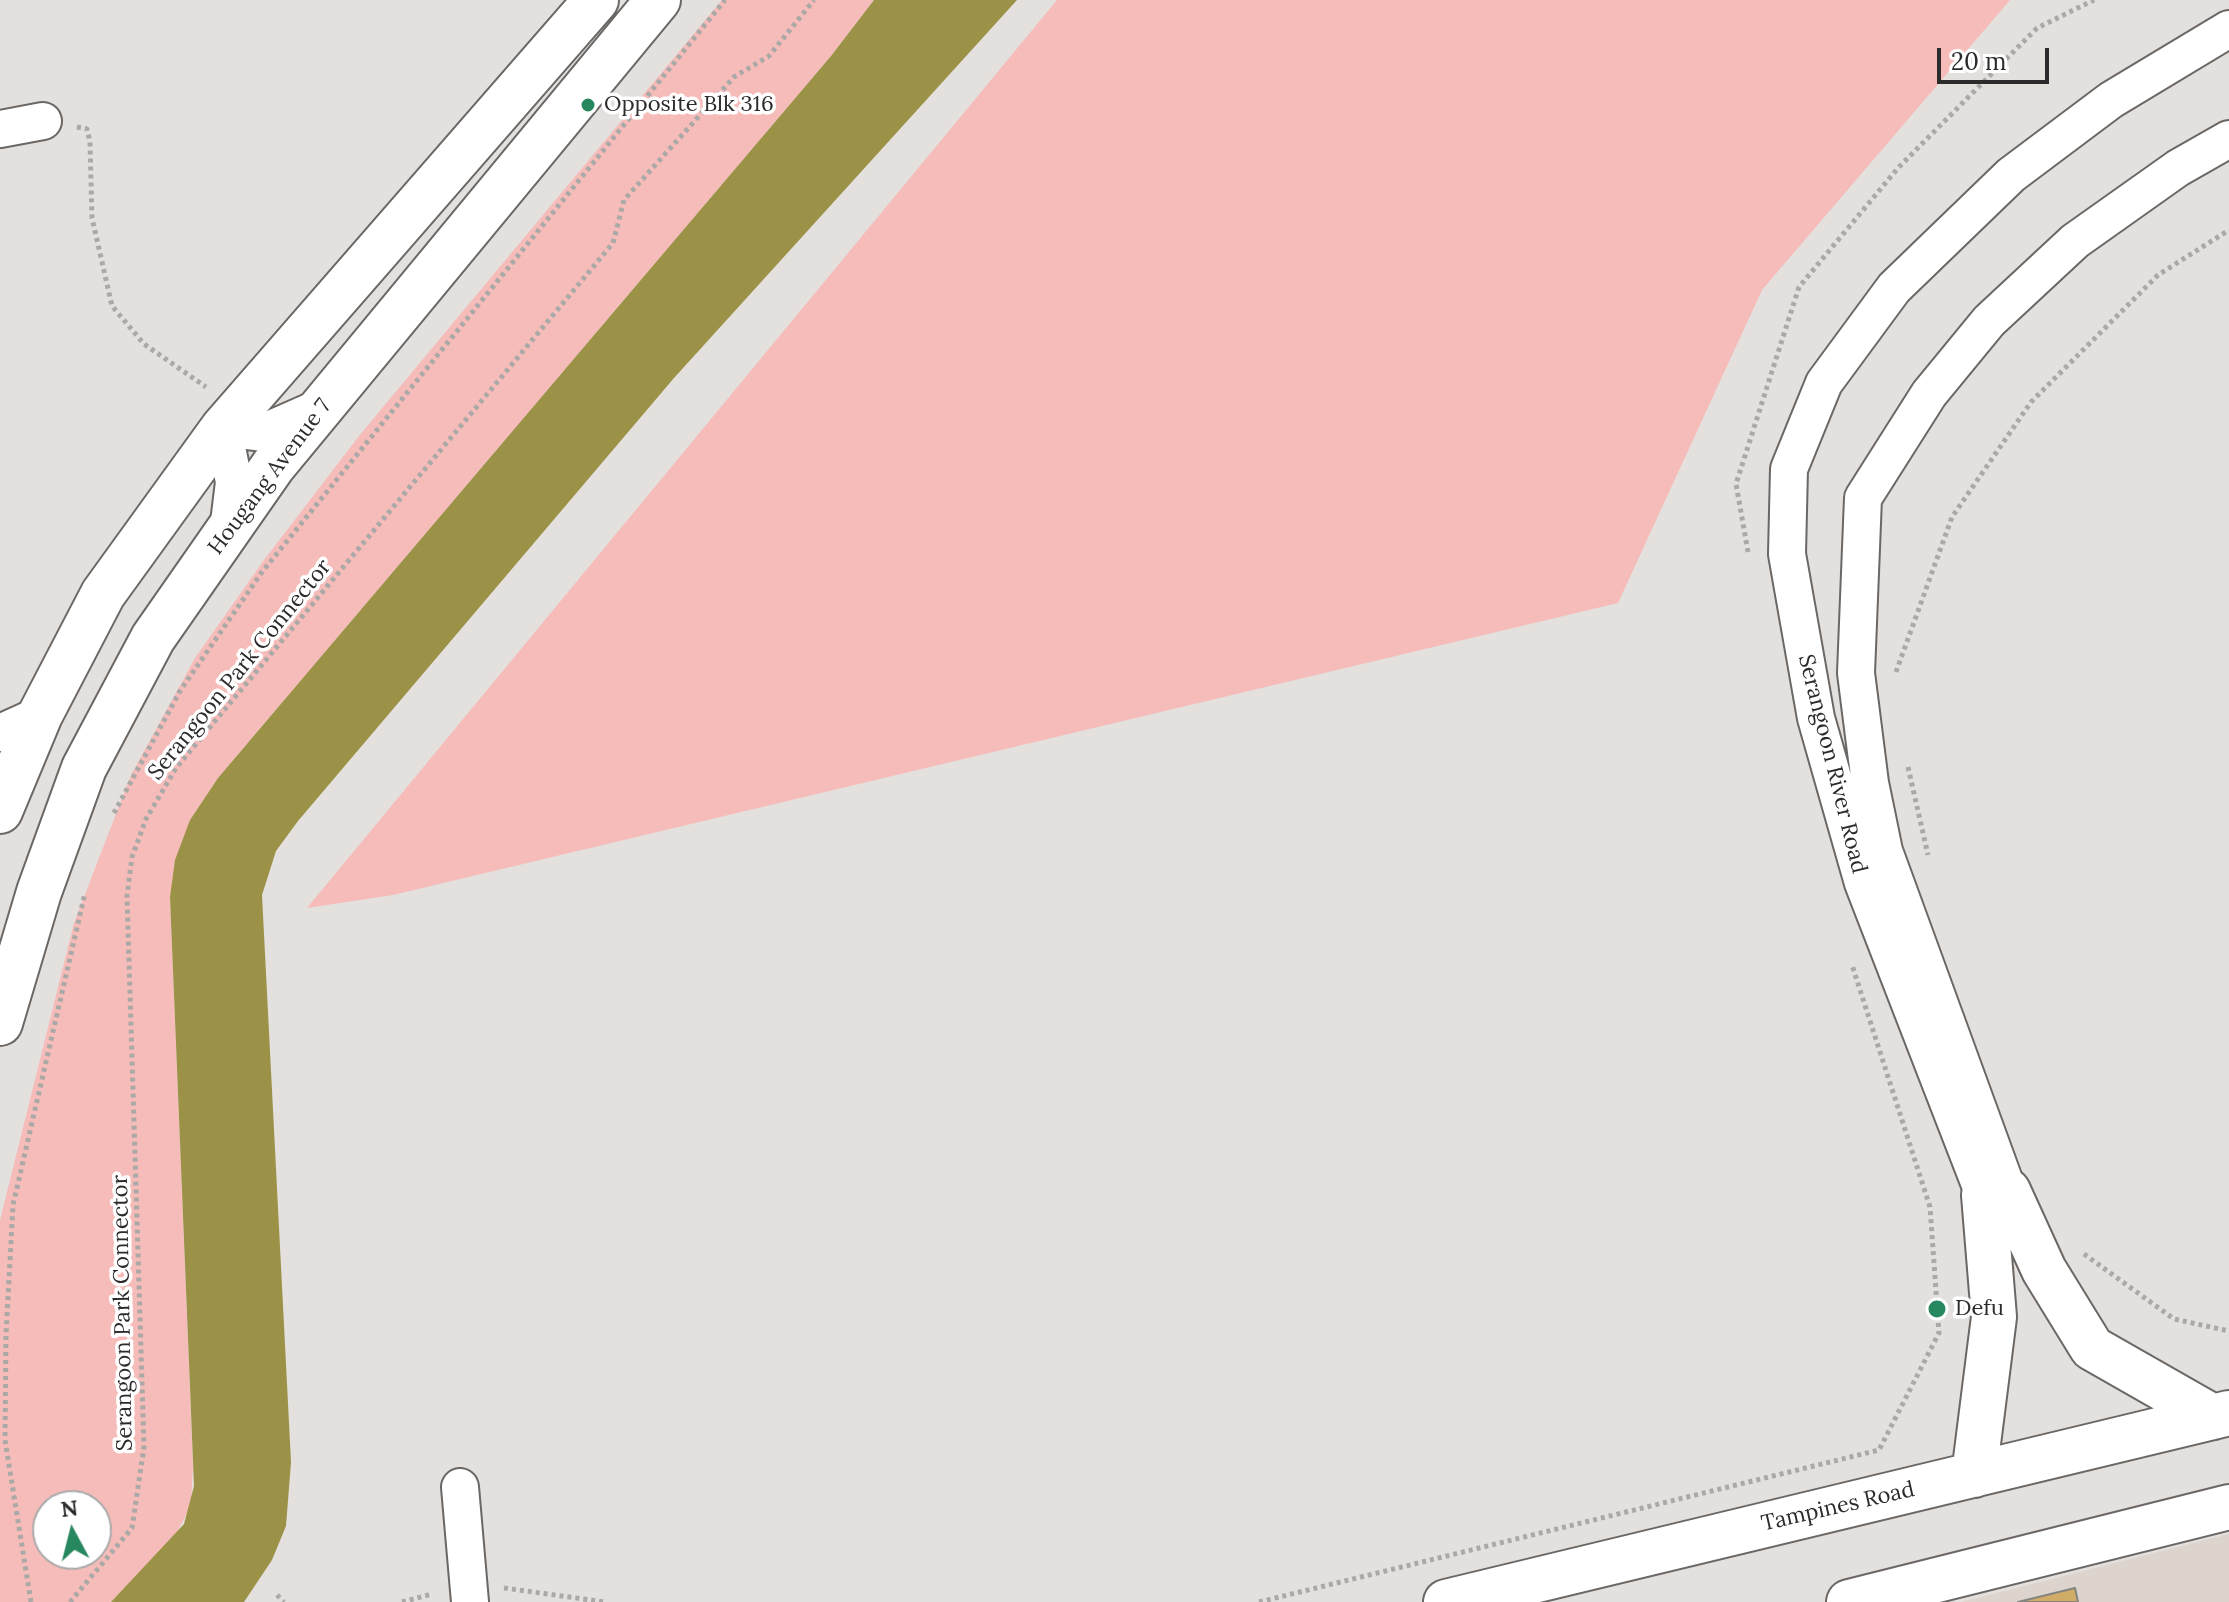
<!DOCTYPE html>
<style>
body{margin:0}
#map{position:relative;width:2229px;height:1602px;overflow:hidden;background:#e3e0de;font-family:Lora,serif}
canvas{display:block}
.north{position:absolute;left:32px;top:1490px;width:80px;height:80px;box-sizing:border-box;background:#fff;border:2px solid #abaaaa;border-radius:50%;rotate:353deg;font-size:22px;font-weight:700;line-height:32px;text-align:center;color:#2c2a2a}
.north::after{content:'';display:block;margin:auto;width:28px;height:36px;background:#27875f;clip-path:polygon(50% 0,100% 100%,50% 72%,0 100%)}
.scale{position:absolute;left:1937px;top:48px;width:112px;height:36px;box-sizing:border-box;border:4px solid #2c2a2a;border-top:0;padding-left:10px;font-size:24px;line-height:28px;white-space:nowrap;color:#2c2a2a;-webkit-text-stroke:6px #fff;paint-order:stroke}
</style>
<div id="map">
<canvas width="2229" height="1602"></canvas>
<div class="north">N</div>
<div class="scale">20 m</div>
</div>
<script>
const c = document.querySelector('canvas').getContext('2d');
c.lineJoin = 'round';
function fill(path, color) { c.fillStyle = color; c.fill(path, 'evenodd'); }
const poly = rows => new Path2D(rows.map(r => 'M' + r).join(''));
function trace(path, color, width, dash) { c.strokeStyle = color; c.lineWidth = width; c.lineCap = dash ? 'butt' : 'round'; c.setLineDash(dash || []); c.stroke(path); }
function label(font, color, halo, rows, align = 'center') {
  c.font = font + ' Lora,serif'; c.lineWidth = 7; c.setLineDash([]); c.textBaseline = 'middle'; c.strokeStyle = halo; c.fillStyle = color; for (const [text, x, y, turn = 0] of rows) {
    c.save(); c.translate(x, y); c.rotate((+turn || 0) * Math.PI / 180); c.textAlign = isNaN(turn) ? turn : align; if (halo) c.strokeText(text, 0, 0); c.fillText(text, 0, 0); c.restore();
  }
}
const built = poly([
 [2229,1534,2229,1602,1961,1602]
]);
const green = poly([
 [722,0,874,0,831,56,218,778,190,820,170,897,193,1467,191,1506,177,1532,111,1602,0,1602,0,1220,74,923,131,775,195,658,264,560,359,436],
 [48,1506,96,1506,96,1554,48,1554],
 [1057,0,2010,0,1762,290,1618,603,393,895,307,908]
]);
const water = poly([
 [874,0,1017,0,674,378,298,821,276,851,262,895,291,1462,286,1526,272,1560,244,1602,111,1602,184,1524,194,1486,170,897,175,860,190,820,218,778,831,56]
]);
const building = poly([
 [2075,1588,2078,1602,2018,1602,2075,1588]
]);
const path = poly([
 [77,127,87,129,90,142,92,218,112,306,144,344,206,387],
 [1748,552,1736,484,1799,287,1898,168,2037,28,2094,0],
 [1896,672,1952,517,2031,402,2158,275,2229,230],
 [1908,767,1928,855],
 [114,813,180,691,262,572,725,0],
 [2084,1254,2174,1319,2229,1331],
 [504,1588,605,1602],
 [277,1595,284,1602],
 [31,1602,5,1440,6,1335,13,1205,85,893],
 [70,1602,132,1528,144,1447,127,896,132,857,146,819,176,768,613,243,624,200,734,77,769,56,814,0],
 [402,1602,432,1594],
 [1259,1602,1879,1450,1939,1333,1930,1207,1852,965]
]);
const minor = poly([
 [0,129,43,121],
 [228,531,234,482,223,428,262,433,321,407],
 [0,733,40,715],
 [2008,1191,1884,851,1870,783,1856,673,1863,498,1929,394,1989,321,2075,241,2178,168,2229,139],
 [1984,1195,1863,883,1816,718,1787,554,1789,469,1824,383,1894,288,2011,175,2111,100,2229,29],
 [460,1487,470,1602]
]);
const major = poly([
 [0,811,40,715,103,594,223,428,596,0],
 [0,1023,39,892,84,768,153,638,273,466,658,0],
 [2008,1191,2044,1270,2092,1348,2213,1417],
 [1974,1475,1994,1317,1984,1195],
 [1446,1602,2229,1413],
 [1849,1602,2229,1507]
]);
const markers = [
 [588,105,8,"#27875f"],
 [1937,1309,10,"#27875f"]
];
const poiNames = [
 ["Opposite Blk 316",604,105],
 ["Defu",1955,1309]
];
const streetNames = [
 ["Hougang Avenue 7",270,477,-53],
 ["Serangoon Park Connector",240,670,-51],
 ["Serangoon River Road",1832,764,76],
 ["Serangoon Park Connector",123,1313,-91],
 ["Tampines Road",1838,1507,-13]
];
fill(built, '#dcd4cd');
fill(green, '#f6bcb9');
fill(water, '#9c9247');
fill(building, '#d1ac67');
trace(building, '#868481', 2);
trace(minor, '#6a6765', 40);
trace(major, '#6a6765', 48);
trace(path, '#aba9a7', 5, [4, 4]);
trace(minor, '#fff', 36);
trace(major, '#fff', 44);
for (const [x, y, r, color] of markers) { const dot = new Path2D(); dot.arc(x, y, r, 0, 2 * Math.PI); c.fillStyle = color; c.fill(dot); trace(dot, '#fff', 3); }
label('22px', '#2c2a2a', '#fff', poiNames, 'left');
label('22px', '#2c2a2a', '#fff', streetNames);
</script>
